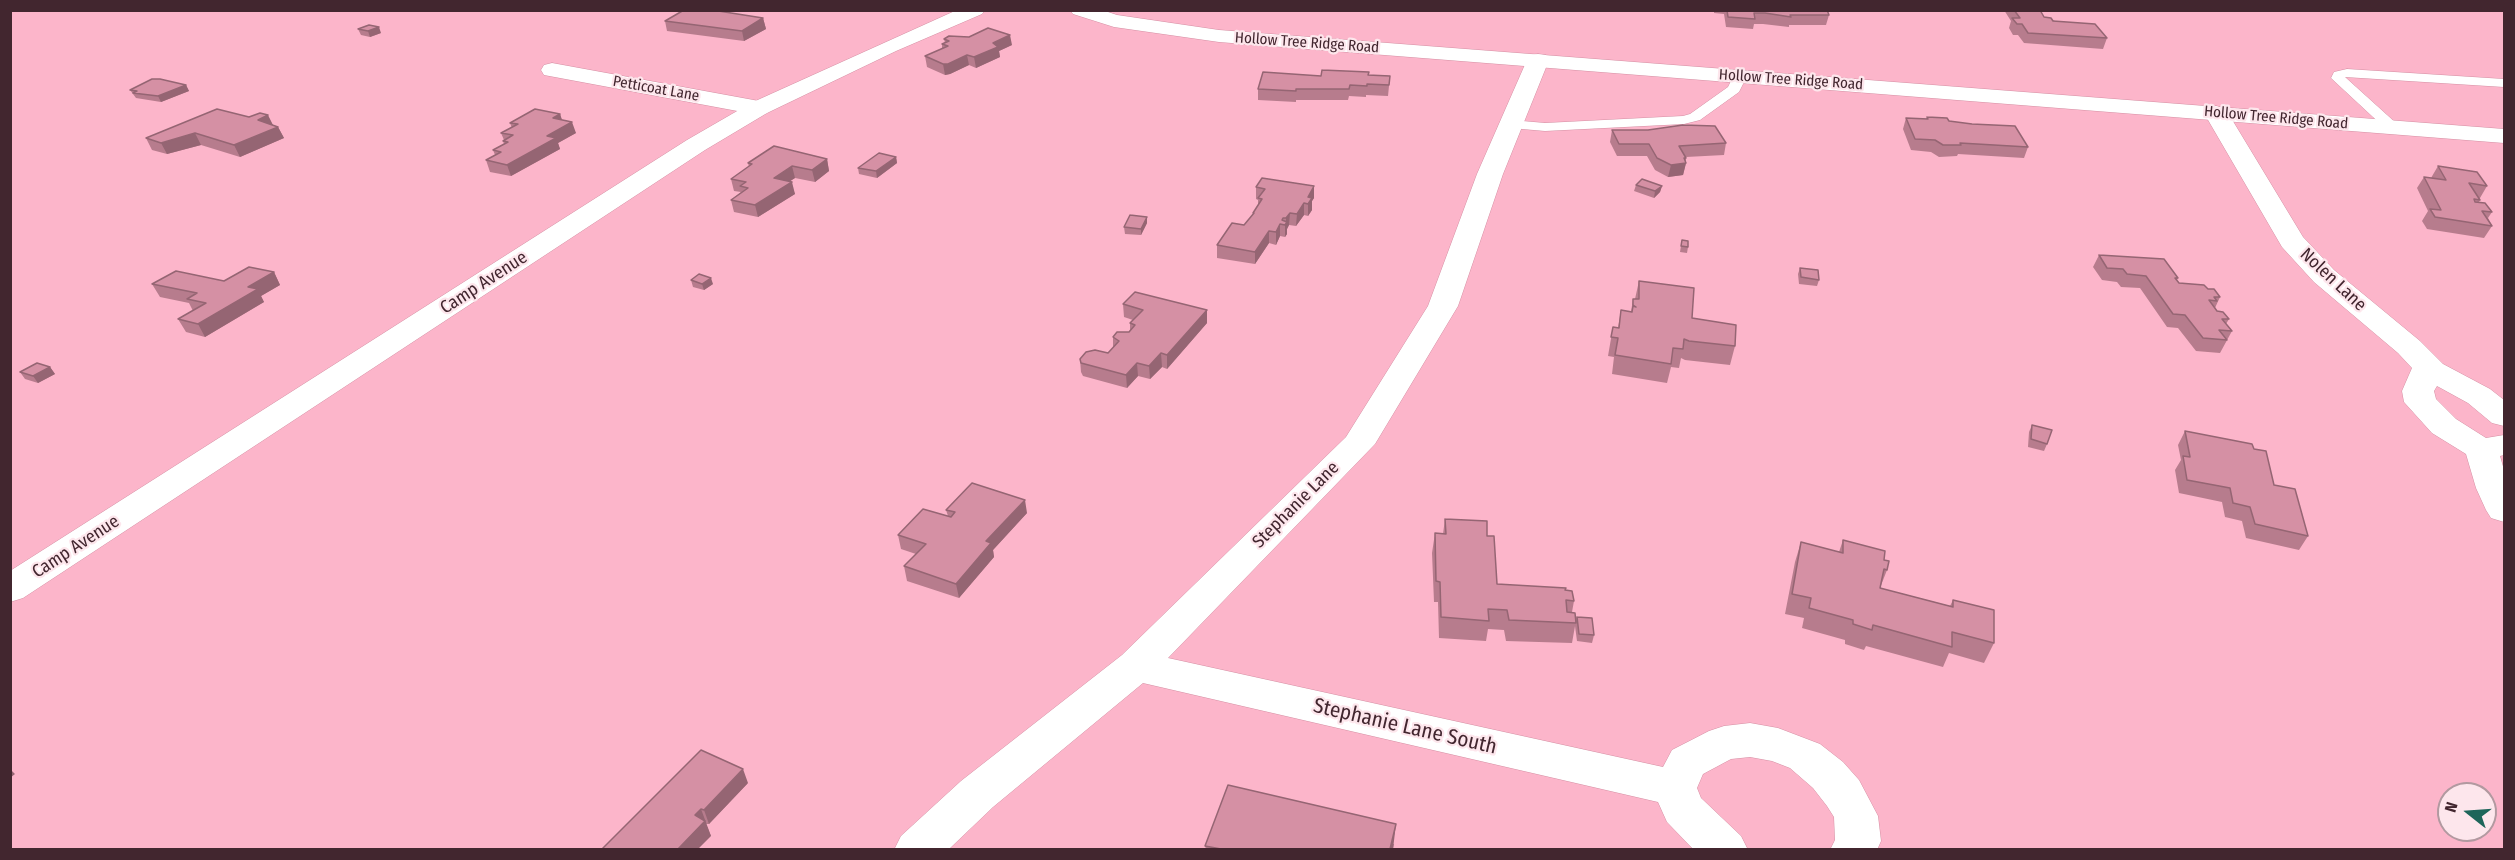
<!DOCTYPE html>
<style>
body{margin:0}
#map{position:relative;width:2515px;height:860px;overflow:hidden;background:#fcb5ca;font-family:"Fira Sans Condensed",sans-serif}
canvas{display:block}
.frame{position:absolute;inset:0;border:12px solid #42262f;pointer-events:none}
.north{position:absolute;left:2437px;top:782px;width:60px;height:60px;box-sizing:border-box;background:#fde6ec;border:2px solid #b299a0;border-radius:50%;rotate:287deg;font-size:16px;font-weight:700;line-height:24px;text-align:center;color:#42262f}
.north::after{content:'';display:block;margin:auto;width:21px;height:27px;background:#1e655a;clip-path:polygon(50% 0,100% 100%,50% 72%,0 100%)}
</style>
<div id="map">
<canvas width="2515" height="860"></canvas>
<div class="frame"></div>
<div class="north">N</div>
</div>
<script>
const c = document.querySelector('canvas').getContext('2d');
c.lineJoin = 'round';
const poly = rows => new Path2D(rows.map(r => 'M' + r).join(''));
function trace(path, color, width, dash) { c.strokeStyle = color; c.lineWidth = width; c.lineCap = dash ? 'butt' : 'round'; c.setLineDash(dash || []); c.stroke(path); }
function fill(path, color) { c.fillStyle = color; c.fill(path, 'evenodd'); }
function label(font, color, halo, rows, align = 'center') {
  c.font = font + ' "Fira Sans Condensed",sans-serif'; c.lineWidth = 4.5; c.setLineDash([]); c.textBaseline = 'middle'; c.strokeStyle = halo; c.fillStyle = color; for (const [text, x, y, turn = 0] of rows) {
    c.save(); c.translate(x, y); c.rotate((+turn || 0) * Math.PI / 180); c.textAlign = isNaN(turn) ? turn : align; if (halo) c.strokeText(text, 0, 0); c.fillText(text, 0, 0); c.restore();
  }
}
const lane = poly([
 [2347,69,2504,79,2504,87,2345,77,2397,124,2399,127,2392,131,2387,130,2331,78,2334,72,2347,69],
 [1740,72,1747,76,1739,92,1700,120,1684,124,1545,131,1511,128,1504,124,1511,120,1545,123,1683,116,1690,114,1728,87,1735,73,1740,72]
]);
const street = poly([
 [1538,54,1546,55,1549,60,1503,174,1458,306,1375,444,1168,658,1663,767,1672,750,1709,731,1724,726,1750,723,1778,728,1820,744,1843,762,1859,780,1878,816,1881,841,1877,850,1830,850,1835,840,1834,817,1827,806,1813,788,1790,768,1772,761,1750,757,1731,759,1703,774,1697,788,1701,798,1741,836,1748,850,1694,850,1667,822,1658,802,1143,683,993,807,948,850,894,850,901,836,961,781,1122,655,1346,437,1428,306,1477,174,1527,60,1530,55,1538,54],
 [552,63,759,101,767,103,771,108,767,113,759,115,544,75,541,70,544,65,552,63],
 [2216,106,2224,108,2228,113,2303,237,2334,270,2420,341,2443,364,2490,389,2504,400,2504,426,2492,423,2468,403,2437,386,2434,391,2436,399,2456,419,2486,438,2504,435,2504,455,2500,456,2504,470,2504,522,2491,518,2486,510,2476,488,2466,454,2432,433,2404,402,2402,391,2412,368,2398,353,2314,282,2282,247,2204,113,2208,108,2216,106]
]);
const secondary = poly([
 [957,10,985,10,982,14,896,51,767,113,705,150,23,598,10,602,10,571,687,140,751,103,957,10],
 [1070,10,1102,10,1117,15,1219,30,2504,129,2504,143,1219,42,1114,27,1073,14,1070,10]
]);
const wall = poly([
 [1714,10,1827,10,1829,15,1826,25,1789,25,1789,27,1763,24,1754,24,1753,29,1726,27,1724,14,1714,13],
 [2004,10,2040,10,2044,17,2107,38,2103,49,2024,43,2018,35,2013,35,2009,28,2011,21],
 [763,18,766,29,744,41,667,31,665,21],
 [358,29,381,33,370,37,361,35],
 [944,39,1012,45,999,51,1000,57,976,68,969,65,950,74,945,75,927,67,925,56,942,49,942,44,945,43],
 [1369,75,1390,76,1388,96,1366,95,1366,97,1349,96,1348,100,1296,100,1296,102,1258,100,1258,89,1321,76],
 [186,85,189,91,161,102,136,98,130,90],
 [560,114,562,120,576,133,558,143,560,149,511,176,490,172,486,160,495,155,493,150,504,144,503,141,504,140,501,133,512,128,510,123],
 [1927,117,1949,121,2028,147,2024,158,1958,154,1957,156,1939,157,1931,152,1911,150,1903,129,1906,118,1926,119],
 [273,125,278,127,284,138,240,157,201,145,167,154,152,150,146,138],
 [1612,130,1726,143,1724,155,1686,157,1686,163,1683,175,1668,177,1655,170,1647,156,1617,156,1610,142],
 [896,157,897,163,877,178,859,174,858,168],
 [827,159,829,171,815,182,795,178,789,181,795,194,758,217,734,212,731,200,741,192,734,191,731,179,749,167,748,163],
 [2438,166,2487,186,2480,198,2479,198,2480,200,2479,202,2492,212,2488,218,2492,226,2484,238,2427,229,2422,221,2428,211,2417,188,2424,177,2431,178],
 [1636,185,1662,186,1660,192,1654,198,1634,191],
 [1314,186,1314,198,1312,201,1312,210,1308,216,1304,215,1296,226,1289,225,1287,229,1287,234,1285,237,1280,236,1276,245,1269,243,1255,264,1217,258,1217,245,1244,225,1253,215,1253,213,1258,205,1258,200,1256,199,1256,187],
 [1147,217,1147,223,1141,235,1125,234,1124,227],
 [1682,240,1688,247,1687,253,1680,252],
 [2099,255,2178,278,2177,280,2179,283,2208,289,2220,297,2215,308,2217,311,2229,319,2226,324,2232,331,2220,353,2196,351,2178,328,2167,327,2140,288,2121,287,2117,282,2102,280,2093,267],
 [1800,268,1819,280,1817,286,1799,284,1798,274],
 [274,272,280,285,261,296,264,302,205,337,186,332,178,319,193,311,189,303,160,297,152,284,224,281],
 [691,280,713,284,704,290,693,287],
 [1639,281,1692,318,1735,346,1730,365,1685,360,1681,358,1679,368,1671,367,1667,383,1612,374,1614,357,1608,356,1613,327,1618,328,1621,310,1631,312,1633,299,1635,299],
 [1123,304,1207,310,1207,323,1167,369,1162,367,1150,379,1138,376,1127,388,1083,376,1081,372,1080,359,1108,353,1113,348,1113,337,1129,332,1130,330,1130,323,1133,320,1124,317],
 [50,367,55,374,38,383,25,379,20,372],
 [2032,425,2047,444,2044,451,2028,447,2029,432],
 [2185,431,2254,449,2274,485,2308,536,2299,550,2246,538,2242,521,2225,517,2222,502,2179,493,2175,470,2181,460,2178,445],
 [946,510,1027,513,993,550,994,557,959,598,907,581,904,566,916,554,901,549,898,535,948,516],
 [1445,519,1487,536,1497,584,1565,590,1574,601,1572,612,1576,621,1577,617,1594,635,1592,643,1577,641,1575,626,1572,643,1506,641,1504,630,1488,629,1486,641,1439,638,1438,602,1434,602,1432,553,1435,533,1443,534],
 [1843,540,1884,560,1887,570,1880,588,1950,606,1953,600,1994,643,1984,663,1949,653,1943,667,1866,646,1864,650,1845,644,1845,640,1802,628,1804,618,1785,614,1795,562,1801,542,1839,552],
 [748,783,709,824,706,824,711,836,602,849],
 [1394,844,1393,849,1206,849,1205,846]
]);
const shadedWall = poly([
 [763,18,766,29,744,41,742,31],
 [379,27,381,33,370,37,368,31],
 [1010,35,1012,45,999,51,1000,57,976,68,974,57,993,43],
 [967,55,969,65,950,74,945,75,943,64],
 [186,85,189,91,161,102,158,96],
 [560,114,564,126,553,118],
 [268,115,274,127,258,120],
 [572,122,576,133,558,143,560,149,511,176,507,165,547,136],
 [278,127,284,138,240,157,234,145],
 [195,133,201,145,167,154,161,143],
 [896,157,897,163,877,178,876,171],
 [827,159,829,171,815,182,812,170],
 [1686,163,1683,175,1668,177,1671,165],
 [792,166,795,178,777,190,774,178],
 [792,182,795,194,758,217,755,205],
 [1314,186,1314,198,1312,201,1312,210,1308,216,1308,197],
 [1662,186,1660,192,1654,198,1655,191],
 [1304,203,1304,215,1296,226,1297,214],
 [1290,213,1289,225,1287,229,1287,234,1285,237,1285,225,1286,223,1286,218],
 [1147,217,1147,223,1141,235,1141,229],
 [1280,224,1280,236,1276,245,1276,232],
 [1269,231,1269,243,1255,264,1255,252],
 [274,272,280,285,261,296,264,302,205,337,198,324,248,287],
 [711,278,713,284,704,290,702,284],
 [1207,310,1207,323,1167,369,1167,355],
 [1161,353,1162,367,1150,379,1149,366],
 [1137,363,1138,376,1127,388,1126,375],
 [50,367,55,374,38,383,33,376],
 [1025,500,1027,513,993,550,994,557,959,598,956,584,986,541],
 [10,769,15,774,10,778],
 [743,769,748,783,709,824,704,810],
 [701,809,711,836,698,849,678,849,695,815],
 [1396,824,1393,849,1390,849]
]);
const building = poly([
 [684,10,712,10,763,18,742,31,665,21,684,10],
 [1727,10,1827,10,1829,15,1790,15,1791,17,1765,13,1754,13,1755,19,1728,17,1727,10],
 [2014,10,2040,10,2044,17,2051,18,2053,21,2095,24,2107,38,2028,33,2022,24,2017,24,2012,18,2020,18,2014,10],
 [369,25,379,27,368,31,358,29,369,25],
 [988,28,1010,35,993,43,998,47,974,57,967,55,948,64,943,64,925,56,948,46,942,44,949,41,944,39,949,36,969,37,988,28],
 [1322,70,1369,72,1368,75,1390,76,1389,85,1367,84,1367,86,1350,85,1349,89,1296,89,1296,91,1258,89,1263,72,1321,76,1322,70],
 [152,79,160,79,186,85,158,96,133,93,137,91,130,90,152,79],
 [217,109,249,117,260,113,268,115,258,120,278,127,234,145,195,133,161,143,146,138,217,109],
 [535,109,560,114,553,118,572,122,547,136,556,138,507,165,486,160,501,152,493,150,508,142,503,141,513,135,501,133,518,124,510,123,535,109],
 [1927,117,1947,118,1949,121,1972,124,2015,126,2028,147,1960,143,1961,145,1943,145,1935,140,1915,139,1906,118,1928,119,1927,117],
 [1683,125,1715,126,1726,143,1679,146,1686,158,1684,158,1686,163,1671,165,1657,158,1649,144,1619,144,1612,130,1648,130,1683,125],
 [774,146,827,159,812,170,792,166,774,178,792,182,755,205,731,200,748,188,740,186,746,182,731,179,752,164,748,163,774,146],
 [879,153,896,157,876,171,858,168,879,153],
 [2438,166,2477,172,2487,186,2469,183,2480,200,2474,199,2475,202,2485,203,2492,212,2482,211,2492,226,2435,217,2430,209,2441,210,2424,177,2446,180,2438,166],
 [1262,178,1314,186,1308,197,1312,198,1308,204,1304,203,1297,214,1290,213,1286,218,1283,218,1282,220,1287,222,1285,225,1280,224,1276,232,1269,231,1255,252,1217,245,1232,223,1244,225,1254,213,1253,213,1262,199,1258,198,1265,189,1256,187,1262,178],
 [1642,179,1662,186,1655,191,1636,185,1642,179],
 [1130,215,1147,217,1141,229,1124,227,1130,215],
 [1682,240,1688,241,1688,247,1681,246,1682,240],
 [2099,255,2164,259,2178,278,2175,278,2179,283,2204,285,2208,289,2214,289,2220,297,2214,297,2217,301,2209,300,2217,311,2223,312,2229,319,2222,319,2232,331,2219,330,2227,340,2203,338,2185,315,2173,314,2146,276,2127,274,2123,269,2107,268,2099,255],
 [249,267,274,272,248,287,258,289,198,324,178,319,206,303,187,299,197,293,152,284,176,271,224,281,249,267],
 [1800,268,1818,270,1819,280,1801,277,1800,268],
 [699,274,711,278,702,284,691,280,699,274],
 [1639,281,1694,288,1692,318,1736,325,1735,346,1689,341,1684,339,1683,349,1673,348,1671,364,1615,355,1618,338,1611,337,1613,327,1619,328,1621,310,1632,312,1633,306,1636,307,1633,305,1633,299,1639,299,1639,281],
 [1135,292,1207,310,1167,355,1161,353,1149,366,1137,363,1126,375,1081,363,1080,359,1086,352,1095,350,1108,353,1119,341,1113,337,1117,332,1129,332,1135,325,1130,323,1143,310,1123,304,1135,292],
 [37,363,50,367,33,376,20,372,37,363],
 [2032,425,2052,430,2047,444,2031,439,2032,425],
 [2185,431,2252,444,2254,449,2266,451,2274,485,2295,489,2308,536,2255,524,2250,507,2233,503,2230,488,2187,480,2183,456,2190,457,2185,431],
 [972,483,1025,500,986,541,991,543,956,584,904,566,926,544,898,535,923,509,951,517,955,512,946,510,972,483],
 [1445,519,1487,521,1487,536,1494,536,1497,584,1566,588,1565,590,1572,591,1574,601,1566,600,1567,612,1575,613,1576,623,1509,620,1507,610,1488,609,1489,621,1441,617,1440,582,1436,581,1435,533,1446,534,1445,519],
 [1843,540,1885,551,1884,560,1889,561,1887,570,1884,569,1880,588,1953,607,1953,600,1994,610,1994,643,1952,632,1952,647,1873,625,1872,630,1853,624,1853,620,1809,608,1811,598,1792,594,1801,542,1843,553,1843,540],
 [1577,617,1592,618,1594,635,1579,634,1577,617],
 [701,750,743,769,704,810,701,809,695,815,705,821,678,849,602,849,701,750],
 [1228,785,1396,824,1390,849,1221,849,1205,846,1228,785]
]);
const farStreetnames = [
 ["Hollow Tree Ridge Road",1307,43,4],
 ["Hollow Tree Ridge Road",1791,80,4],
 ["Petticoat Lane",656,89,10],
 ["Hollow Tree Ridge Road",2276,118,5]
];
const streetNames = [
 ["Nolen Lane",2333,280,43],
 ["Camp Avenue",484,283,-33],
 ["Stephanie Lane",1296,505,-45],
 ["Camp Avenue",76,547,-33]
];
const nearStreetnames = [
 ["Stephanie Lane South",1405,727,13]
];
trace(lane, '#d48fa3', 1);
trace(street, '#d48fa3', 1);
trace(secondary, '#d48fa3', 1);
fill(lane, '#fff');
fill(street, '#fff');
fill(secondary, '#fff');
fill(wall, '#b77c8d');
fill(shadedWall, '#956573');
fill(building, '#d590a4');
trace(building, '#956573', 1.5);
label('15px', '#42262f', '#fde6ec', farStreetnames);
label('18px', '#42262f', '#fde6ec', streetNames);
label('21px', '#42262f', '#fde6ec', nearStreetnames);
</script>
